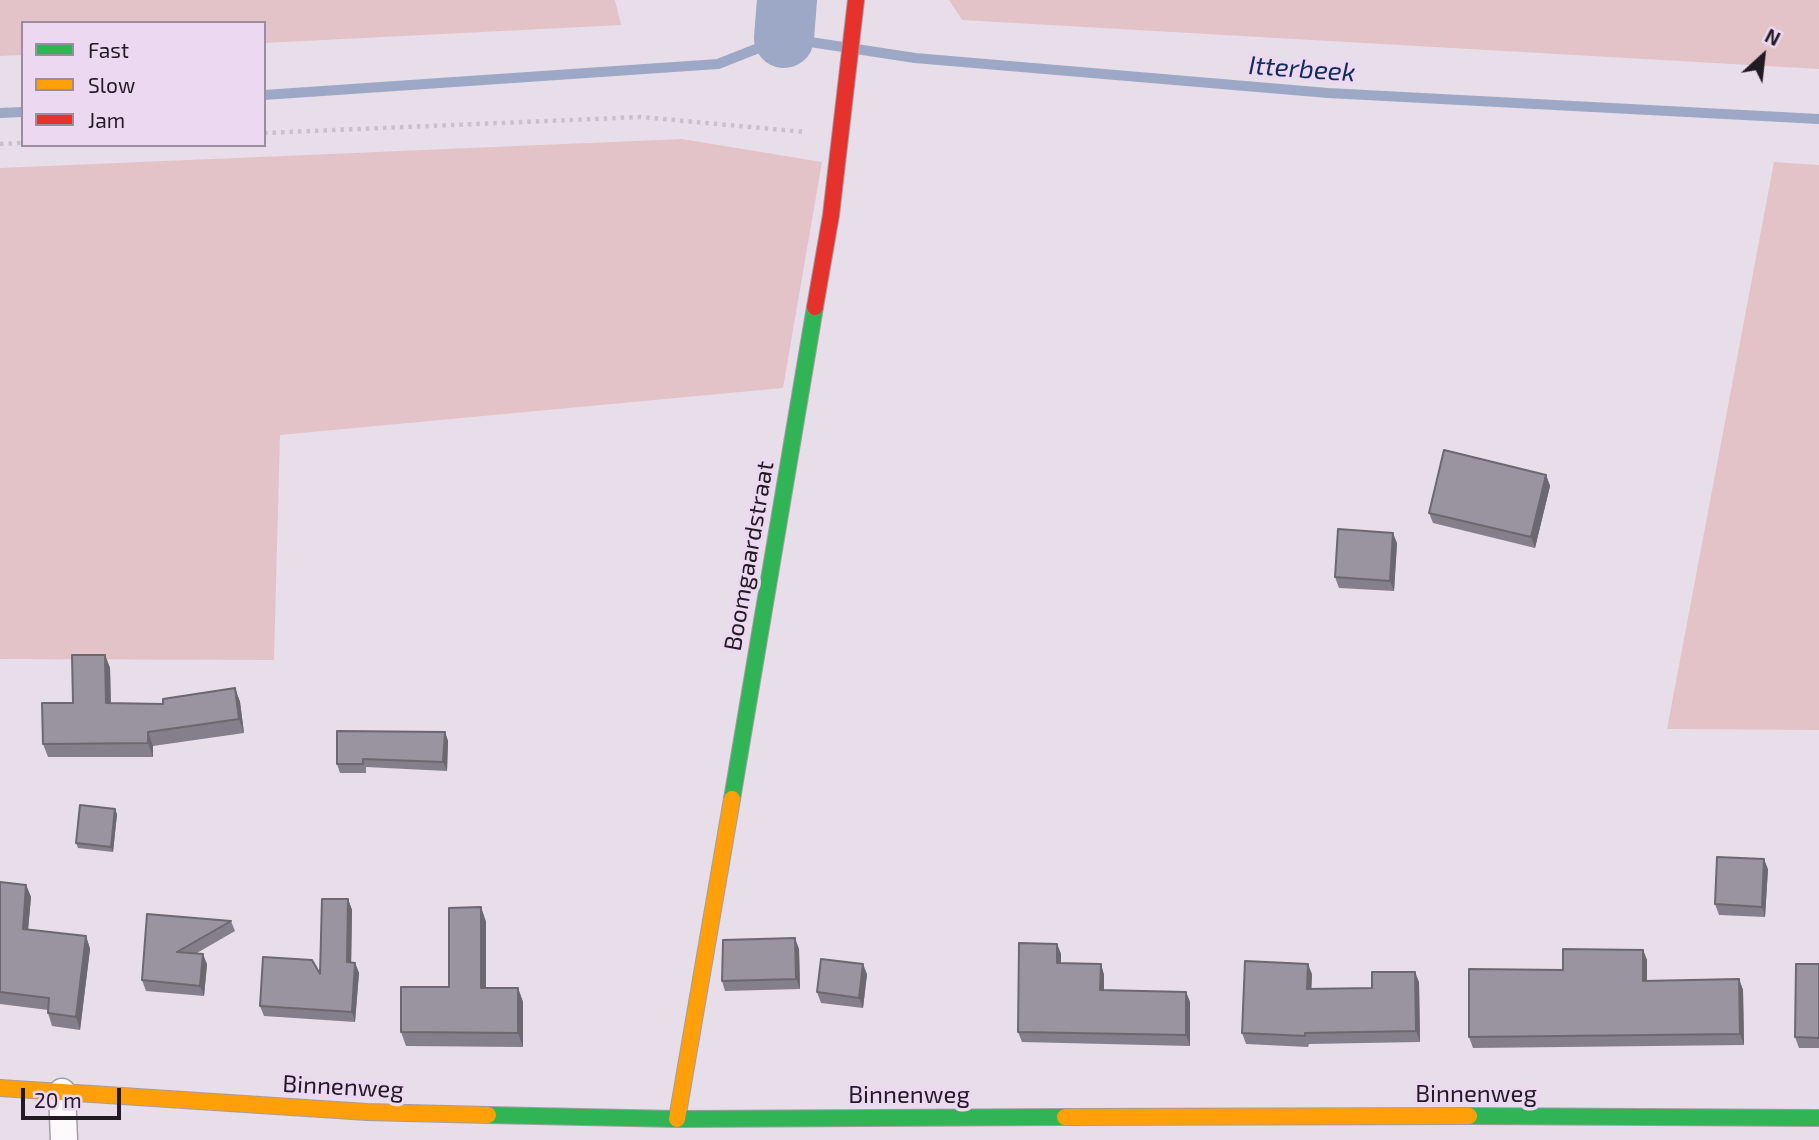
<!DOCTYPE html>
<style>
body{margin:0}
#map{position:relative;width:1819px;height:1140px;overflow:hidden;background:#e8deea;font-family:"Exo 2",sans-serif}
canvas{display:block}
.legend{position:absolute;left:21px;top:21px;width:245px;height:126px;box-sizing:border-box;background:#ecd8f0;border:2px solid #9b8c9e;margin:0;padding:9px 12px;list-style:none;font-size:21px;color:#221b24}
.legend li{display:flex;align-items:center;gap:14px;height:35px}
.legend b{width:35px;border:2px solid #9b8c9e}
.north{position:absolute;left:1728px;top:21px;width:70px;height:70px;-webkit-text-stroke:5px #ecd8f0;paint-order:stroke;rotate:27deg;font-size:19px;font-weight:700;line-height:28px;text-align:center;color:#221b24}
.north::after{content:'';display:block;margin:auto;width:24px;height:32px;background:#221b24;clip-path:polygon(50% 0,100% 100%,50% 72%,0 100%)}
.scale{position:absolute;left:21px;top:1088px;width:100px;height:32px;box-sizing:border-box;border:4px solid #221b24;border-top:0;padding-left:9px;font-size:21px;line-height:24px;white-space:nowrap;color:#221b24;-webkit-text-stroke:5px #ecd8f0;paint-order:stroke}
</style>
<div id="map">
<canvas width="1819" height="1140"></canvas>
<ul class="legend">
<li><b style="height:9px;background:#30b455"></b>Fast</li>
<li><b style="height:9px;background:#ff9f0a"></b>Slow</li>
<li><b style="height:9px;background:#e5322d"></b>Jam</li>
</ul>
<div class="north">N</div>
<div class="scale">20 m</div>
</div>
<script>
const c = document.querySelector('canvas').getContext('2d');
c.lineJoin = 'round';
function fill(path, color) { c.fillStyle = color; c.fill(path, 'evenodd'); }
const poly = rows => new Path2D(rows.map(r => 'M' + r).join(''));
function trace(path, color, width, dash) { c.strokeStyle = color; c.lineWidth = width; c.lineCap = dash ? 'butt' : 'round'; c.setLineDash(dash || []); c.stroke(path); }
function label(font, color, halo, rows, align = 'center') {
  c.font = font + ' "Exo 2",sans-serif'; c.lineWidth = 7; c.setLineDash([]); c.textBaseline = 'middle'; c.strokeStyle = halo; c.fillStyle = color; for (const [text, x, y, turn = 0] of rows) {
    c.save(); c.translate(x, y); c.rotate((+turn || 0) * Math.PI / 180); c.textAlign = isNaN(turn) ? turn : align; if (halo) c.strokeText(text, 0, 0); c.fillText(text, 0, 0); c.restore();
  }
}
const green = poly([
 [0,0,615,0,621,25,264,43,264,23,23,23,23,55,0,56],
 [949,0,1819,0,1819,69,962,20],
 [682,139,822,162,783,388,280,435,274,660,0,659,0,168],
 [1774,162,1819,165,1819,730,1667,729]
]);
const stream = poly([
 [264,95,718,64,784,38,915,58,1328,93,1819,119],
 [0,113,23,112]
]);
const river = poly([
 [784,38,787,0]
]);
const path = poly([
 [264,133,641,117,805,132],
 [0,144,23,143]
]);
const street = poly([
 [62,1092,64,1140]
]);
const fast = poly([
 [732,799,815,307],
 [488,1115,677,1119,1065,1117],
 [1469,1116,1819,1118]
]);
const slow = poly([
 [0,1088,367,1112,488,1115],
 [1065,1117,1469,1116],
 [677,1119,732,799]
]);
const jam = poly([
 [815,307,831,215,856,0]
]);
const wall = poly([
 [1546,475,1550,486,1535,548,1433,523,1429,513],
 [1397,543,1394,591,1339,588,1335,577],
 [105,655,110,668,111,703,163,704,235,688,240,702,244,733,153,746,153,757,48,757,43,744,73,703],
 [445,732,448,741,447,771,366,767,366,773,340,773,337,764],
 [117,814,113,852,78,848,76,843],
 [1768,869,1765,917,1719,915,1715,904],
 [0,882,26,885,31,897,28,929,86,936,90,949,80,1030,52,1026,48,1013,48,1010,0,1004],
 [348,899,352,910,351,963,355,963,359,973,355,1022,264,1016,260,1006,320,974],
 [481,907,486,922,486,988,518,988,523,1002,523,1047,406,1046,401,1032,449,987],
 [147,914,231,921,235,931,197,953,207,964,204,996,146,991,142,980],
 [1057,944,1061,954,1061,963,1101,964,1104,975,1104,990,1186,992,1190,1002,1190,1046,1022,1042,1018,1032],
 [799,949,800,989,725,991,722,981],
 [1643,950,1647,960,1647,981,1739,979,1743,990,1744,1045,1473,1048,1469,1037,1563,970],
 [1819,964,1819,1048,1799,1048,1795,1037],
 [867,974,863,1008,821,1003,817,992],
 [1312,974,1311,989,1372,988,1419,982,1420,1042,1309,1044,1308,1047,1246,1044,1242,1033]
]);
const shadedWall = poly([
 [1546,475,1550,486,1535,548,1531,537],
 [1393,533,1397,543,1394,591,1390,581],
 [105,655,110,668,111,717,106,703],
 [235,688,240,702,244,733,239,719],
 [148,732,153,746,153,757,148,743],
 [445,732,448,741,447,771,443,762],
 [115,809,117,814,113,852,111,847],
 [1764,859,1768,869,1765,917,1762,907],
 [26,885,31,897,27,942,23,929],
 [348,899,352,910,351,973,347,962],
 [481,907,486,922,486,1002,481,988],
 [86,936,90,949,80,1030,76,1017],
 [795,938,799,949,800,989,796,979],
 [1057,944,1061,954,1061,974,1057,963],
 [1643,950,1647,960,1647,991,1643,981],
 [203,954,207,964,204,996,200,986],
 [355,963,359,973,355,1022,352,1012],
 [863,964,867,974,863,1008,859,998],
 [1101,964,1104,975,1104,1001,1100,990],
 [1308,964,1312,974,1311,999,1307,989],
 [1415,972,1419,982,1420,1042,1416,1031],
 [1739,979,1743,990,1744,1045,1740,1034],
 [518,988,523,1002,523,1047,518,1033],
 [1186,992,1190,1002,1190,1046,1186,1035]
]);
const building = poly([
 [1444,450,1546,475,1531,537,1429,513,1444,450],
 [1338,529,1393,533,1390,581,1335,577,1338,529],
 [72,655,105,655,106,703,163,704,163,699,235,688,239,719,148,732,148,743,43,744,42,703,73,703,72,655],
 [337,731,445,732,443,762,363,759,363,764,337,764,337,731],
 [80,805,115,809,111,847,76,843,80,805],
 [1717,857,1764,859,1762,907,1715,904,1717,857],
 [0,882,26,885,23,929,86,936,76,1017,48,1013,49,998,0,992,0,882],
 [322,899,348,899,347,962,355,963,352,1012,260,1006,263,957,312,960,320,974,322,899],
 [481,907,481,988,518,988,518,1033,401,1032,401,987,449,987,449,908,481,907],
 [147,914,231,921,177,952,203,954,200,986,142,980,147,914],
 [795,938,796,979,722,981,723,940,795,938],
 [1019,943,1057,944,1057,963,1101,964,1100,990,1186,992,1186,1035,1018,1032,1019,943],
 [1563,949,1643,950,1643,981,1739,979,1740,1034,1469,1037,1469,969,1563,970,1563,949],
 [821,959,863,964,859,998,817,992,821,959],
 [1245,961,1308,964,1307,989,1372,988,1372,972,1415,972,1416,1031,1305,1033,1305,1036,1242,1033,1245,961],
 [1796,964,1819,964,1819,1038,1795,1037,1796,964]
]);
const streetNames = [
 ["Boomgaardstraat",749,556,-80],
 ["Binnenweg",343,1087,3],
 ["Binnenweg",1476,1094],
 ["Binnenweg",909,1095]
];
const waterNames = [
 ["Itterbeek",1302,69,4]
];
fill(green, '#e3c3c7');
trace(stream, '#9ca8c5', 10);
trace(river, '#9ca8c5', 60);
trace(street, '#a49ca6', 29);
trace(fast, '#a49ca6', 18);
trace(slow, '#a49ca6', 18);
trace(jam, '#a49ca6', 18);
trace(path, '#c6c2c7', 4.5, [3.5, 5]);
trace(street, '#fcfafc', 26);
trace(fast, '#30b455', 16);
trace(slow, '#ff9f0a', 16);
trace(jam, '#e5322d', 16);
fill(wall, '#847f8a');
fill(shadedWall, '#6b6870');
fill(building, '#9994a0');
trace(building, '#6b6870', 2);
label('24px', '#221b24', '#ecd8f0', streetNames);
label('italic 26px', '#112c5a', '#ecd8f0', waterNames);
</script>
